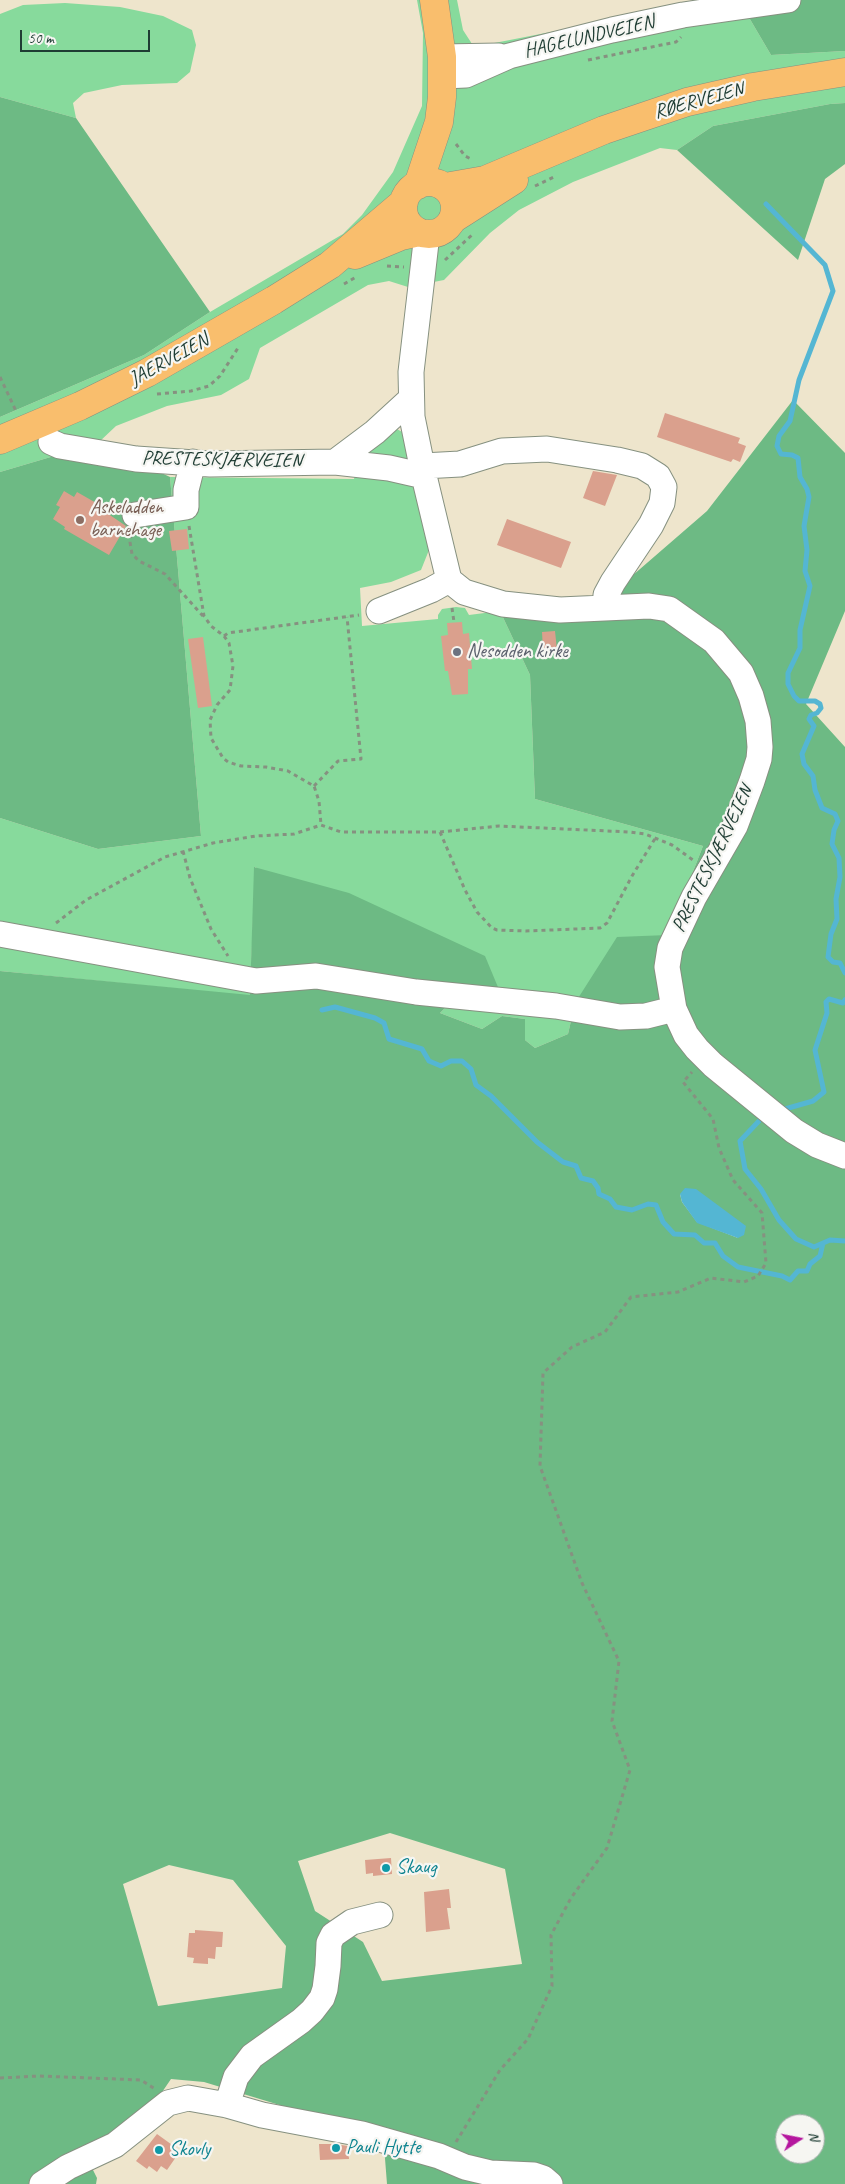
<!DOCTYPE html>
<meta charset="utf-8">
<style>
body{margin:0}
#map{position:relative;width:845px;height:2184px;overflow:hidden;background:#eee5cc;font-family:Caveat,sans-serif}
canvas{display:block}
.north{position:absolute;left:775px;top:2114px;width:50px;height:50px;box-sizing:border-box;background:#f6f6f2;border:1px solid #a0aca6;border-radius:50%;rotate:79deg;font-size:14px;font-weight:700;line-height:20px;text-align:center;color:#1f3d34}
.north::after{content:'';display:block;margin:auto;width:18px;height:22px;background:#b5179e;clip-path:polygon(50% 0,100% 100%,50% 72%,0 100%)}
.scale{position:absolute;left:20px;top:30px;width:130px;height:22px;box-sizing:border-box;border:2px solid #1f3d34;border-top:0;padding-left:6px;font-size:15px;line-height:18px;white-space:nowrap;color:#1f3d34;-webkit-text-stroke:4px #f6f6f2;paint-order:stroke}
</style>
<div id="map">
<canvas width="845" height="2184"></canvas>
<div class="north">N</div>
<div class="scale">50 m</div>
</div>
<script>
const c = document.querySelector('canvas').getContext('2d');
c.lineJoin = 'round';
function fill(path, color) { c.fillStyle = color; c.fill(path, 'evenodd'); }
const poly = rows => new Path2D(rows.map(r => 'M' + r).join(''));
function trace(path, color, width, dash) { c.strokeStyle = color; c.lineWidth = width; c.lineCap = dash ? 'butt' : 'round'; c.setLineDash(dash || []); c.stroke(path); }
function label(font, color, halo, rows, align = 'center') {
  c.font = font + ' Caveat,sans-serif'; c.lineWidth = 4.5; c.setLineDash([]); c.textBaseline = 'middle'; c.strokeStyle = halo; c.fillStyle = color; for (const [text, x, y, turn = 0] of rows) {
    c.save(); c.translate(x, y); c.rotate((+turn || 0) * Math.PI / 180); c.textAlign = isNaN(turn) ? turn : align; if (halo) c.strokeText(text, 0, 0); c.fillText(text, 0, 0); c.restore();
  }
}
const green = poly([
 [417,0,457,0,463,30,474,47,617,19,744,9,771,55,845,51,845,103,830,104,713,126,677,150,660,148,573,182,519,210,490,233,444,280,408,287,389,281,368,285,260,348,249,379,221,395,167,406,116,426,98,443,0,472,0,417,144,355,210,312,343,234,362,215,393,172,422,106,423,33],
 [65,3,120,7,163,16,192,30,196,45,190,72,177,83,122,85,84,93,73,103,76,118,0,97,0,14,23,5],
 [395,428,404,433,433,540,421,570,391,582,360,588,362,626,438,619,438,615,442,609,456,607,465,608,469,615,500,611,530,675,535,799,703,846,668,935,575,1003,568,1034,535,1048,525,1040,525,1019,502,1016,482,1029,440,1013,462,991,255,867,250,996,0,971,0,818,98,849,201,836,170,477,354,479,360,455]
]);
const forest = poly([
 [726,0,845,0,845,51,771,55,744,9],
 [0,97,76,118,210,312,144,355,0,417],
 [845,103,845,164,825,179,798,260,677,150,713,126,830,104],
 [793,400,845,453,845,611,806,704,845,747,845,2184,387,2184,383,2133,296,2110,204,2082,171,2079,143,2120,90,2164,97,2178,96,2184,0,2184,0,971,250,995,254,867,349,893,485,956,500,992,462,991,440,1013,482,1029,502,1016,525,1019,525,1040,535,1048,568,1034,575,1003,617,937,668,935,703,846,535,799,530,675,500,611,610,595,707,511],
 [680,1194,738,1238,697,1222,682,1202],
 [390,1833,505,1869,522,1964,382,1981,363,1942,315,1911,298,1861],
 [169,1865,233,1880,286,1946,282,1988,158,2006,123,1884],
 [785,2124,815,2124,815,2154,785,2154],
 [98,443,170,477,201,836,98,849,0,818,0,472]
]);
const water = poly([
 [685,1188,696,1189,746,1226,744,1235,738,1238,697,1223,682,1202,680,1194]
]);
const stream = poly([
 [766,204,825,265,833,291,799,380,790,421,779,436,777,446,781,454,792,455,798,458,800,477,807,489,809,497,804,526,807,550,805,571,810,586,800,630,800,648,788,673,788,684,794,696,799,701,815,701,820,704,821,708,817,713,811,715,809,719,814,726,802,754,804,764,813,776,815,790,822,808,835,814,838,821,834,830,832,844,839,858,840,877,836,899,837,919,831,934,828,957,833,962,840,963,845,973],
 [322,1010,335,1007,375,1018,384,1023,389,1039,422,1049,429,1061,441,1066,451,1061,462,1061,471,1069,476,1085,491,1096,537,1142,563,1162,576,1166,581,1178,593,1181,598,1188,599,1194,610,1199,616,1207,632,1210,648,1204,656,1205,663,1222,674,1234,695,1235,704,1243,715,1243,723,1256,738,1267,782,1276,790,1280,798,1271,807,1271,810,1264,820,1256,823,1243],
 [785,1109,813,1101,824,1092,815,1050,827,1013,826,1002,829,999,843,1003,845,1000],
 [759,1121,740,1141,745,1169,761,1189,779,1220,796,1239,814,1247,830,1240,845,1241]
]);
const building = poly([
 [665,413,740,438,738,443,746,446,740,462,733,459,731,462,657,437],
 [593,471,617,475,605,506,583,498],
 [64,491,74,497,77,492,105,508,104,511,126,526,109,555,64,529,65,527,53,519,60,507,56,505],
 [507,519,571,542,561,568,497,545],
 [187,529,189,549,172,551,169,531],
 [462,622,463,634,469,633,472,669,468,669,468,694,452,695,448,671,445,671,441,636,448,635,447,623],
 [555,631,557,650,543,651,542,632],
 [203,637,212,706,198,708,188,639],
 [391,1858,392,1874,373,1876,373,1873,366,1874,365,1860],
 [449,1889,451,1908,447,1908,450,1929,426,1932,424,1892],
 [195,1930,223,1932,222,1947,216,1947,215,1959,208,1958,208,1964,193,1963,194,1958,187,1957,189,1933,195,1933],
 [157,2134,175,2147,171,2153,176,2157,167,2170,161,2166,157,2172,149,2166,147,2169,136,2161],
 [319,2144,335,2144,348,2146,349,2159,320,2160]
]);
const path = poly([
 [588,60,676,42,681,37],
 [456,144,465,156,473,160],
 [535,186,554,177],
 [445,260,473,234],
 [387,266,404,267],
 [344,284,356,277],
 [0,377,16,411],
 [157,394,191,391,209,386,220,376,238,348],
 [189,526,204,616,211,626,224,636,229,643,233,666,230,690,217,705,210,720,211,738,223,758,228,762,241,766,266,767,288,771,314,786,319,801,321,825],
 [131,534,130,542,132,554,139,561,165,574,203,616],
 [452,608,454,622],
 [224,636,228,633,359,615],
 [314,786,338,761,361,759,347,617],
 [440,832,465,890,477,912,492,928,497,930,526,931,600,928,607,923,632,876,656,837],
 [183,851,190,878,211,929,228,956],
 [56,923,86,900,165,857,213,843,256,836,294,834,321,825,341,832,440,832,499,826,630,832,645,834,672,845,693,860],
 [0,2078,39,2076,141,2080,155,2089],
 [456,2142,500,2070,528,2039,552,1986,551,1935,571,1898,607,1848,630,1770,612,1721,619,1661,582,1583,540,1466,543,1373,572,1347,605,1332,631,1297,678,1292,711,1278,744,1282,758,1276,766,1263,762,1213,733,1180,719,1148,713,1119,683,1082,692,1072]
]);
const minor = poly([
 [442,57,499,56],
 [443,76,466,75,509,56,612,30,683,15,788,0],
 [427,234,411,372,412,417,424,476,449,580,464,592,503,604,560,610,649,606,669,609,714,641,741,673,751,696,758,721,760,747,759,759,752,781,735,826,694,897,670,948,667,967,674,1009,686,1035,697,1049,713,1065,794,1131,817,1145,845,1156],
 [51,442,60,446,136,459,210,464,335,462,389,468,424,476],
 [335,462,375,432,411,399],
 [423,466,460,464,502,451,547,449,617,460,642,466,658,476,664,487,662,503,651,525,613,582,606,595,605,607],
 [135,515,186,507,186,490,193,462],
 [379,611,431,590,449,580],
 [0,934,256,981,316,976,416,992,556,1006,620,1017,646,1016,674,1009],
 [227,2105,236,2077,252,2056,301,2021,312,2011,322,1998,325,1989,328,1966,329,1943,333,1935,352,1922,380,1915],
 [42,2184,68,2167,115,2145,168,2103,188,2098,227,2105,262,2115,362,2134,439,2156,465,2167,490,2173,534,2175,543,2178,550,2184]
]);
const major = poly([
 '403 208a26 26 0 1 1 52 0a26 26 0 1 1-52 0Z',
 [418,185,439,122,442,97,442,57,434,0],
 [445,187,485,180,604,130,687,102,753,87,845,72],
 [453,219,514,180],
 [355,255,401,236,419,232],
 [0,440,80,406,147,373,274,300,330,265,404,202]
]);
const markers = [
 [80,520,5,"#8d6e63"],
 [457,652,5,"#6b7280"],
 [386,1868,5,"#0f9aa8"],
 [336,2148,5,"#0f9aa8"],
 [159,2150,5,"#0f9aa8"]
];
const streetNames = [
 ["HAGELUNDVEIEN",589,37,-13],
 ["RØERVEIEN",699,101,-15],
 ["JAERVEIEN",169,360,-29],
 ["PRESTESKJÆRVEIEN",222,460,1],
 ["PRESTESKJÆRVEIEN",713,859,-64]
];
const educationNames = [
 ["Askeladden",90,508],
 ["barnehage",90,531]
];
const worshipNames = [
 ["Nesodden kirke",467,652]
];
const cultureNames = [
 ["Skaug",396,1868],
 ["Pauli Hytte",346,2148],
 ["Skovly",169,2150]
];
fill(green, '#87da9c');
fill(forest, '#6dba84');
fill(water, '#54b6d3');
trace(stream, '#54b6d3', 5);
fill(building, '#daa08d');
trace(minor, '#869180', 27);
trace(major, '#869180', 29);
trace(path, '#869180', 3, [4, 4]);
trace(minor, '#fff', 25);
trace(major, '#f9be6d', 28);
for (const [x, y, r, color] of markers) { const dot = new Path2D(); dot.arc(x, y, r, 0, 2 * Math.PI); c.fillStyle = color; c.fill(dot); trace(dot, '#f6f6f2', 2); }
label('20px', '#1f3d34', '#f6f6f2', streetNames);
label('20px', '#785e54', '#f6f6f2', educationNames, 'left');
label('20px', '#5b616d', '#f6f6f2', worshipNames, 'left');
label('20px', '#0d838f', '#f6f6f2', cultureNames, 'left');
</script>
